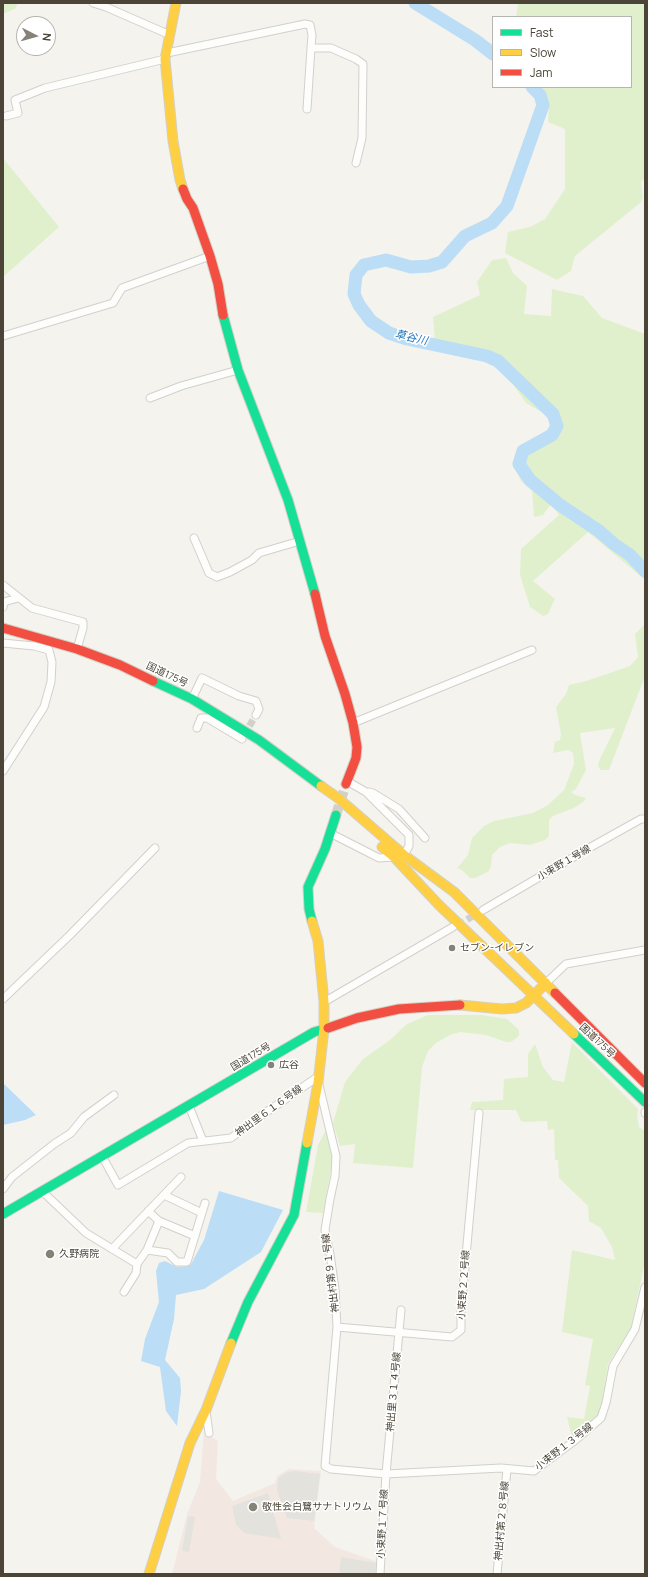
<!DOCTYPE html>
<meta charset="utf-8">
<style>
body{margin:0}
#map{position:relative;width:648px;height:1577px;overflow:hidden;background:#f4f3ee;font-family:Manrope,sans-serif}
canvas{display:block}
.frame{position:absolute;inset:0;border:4px solid #4c4537;pointer-events:none}
.legend{position:absolute;left:492px;top:16px;width:140px;height:72px;box-sizing:border-box;background:#fff;border:1px solid #b7b5af;margin:0;padding:5px 7px;list-style:none;font-size:12px;color:#4c4537}
.legend li{display:flex;align-items:center;gap:8px;height:20px}
.legend b{width:20px;border:1px solid #b7b5af}
.north{position:absolute;left:16px;top:16px;width:40px;height:40px;box-sizing:border-box;background:#fff;border:1px solid #b7b5af;border-radius:50%;rotate:96deg;font-size:11px;font-weight:700;line-height:16px;text-align:center;color:#4c4537}
.north::after{content:'';display:block;margin:auto;width:14px;height:18px;background:#878277;clip-path:polygon(50% 0,100% 100%,50% 72%,0 100%)}
</style>
<div id="map">
<canvas width="648" height="1577"></canvas>
<div class="frame"></div>
<ul class="legend">
<li><b style="height:5px;background:#16e098"></b>Fast</li>
<li><b style="height:5px;background:#ffcf43"></b>Slow</li>
<li><b style="height:5px;background:#f24e42"></b>Jam</li>
</ul>
<div class="north">N</div>
</div>
<script>
const c = document.querySelector('canvas').getContext('2d');
c.lineJoin = 'round';
function fill(path, color) { c.fillStyle = color; c.fill(path, 'evenodd'); }
const poly = rows => new Path2D(rows.map(r => 'M' + r).join(''));
function trace(path, color, width, dash) { c.strokeStyle = color; c.lineWidth = width; c.lineCap = dash ? 'butt' : 'round'; c.setLineDash(dash || []); c.stroke(path); }
function label(font, color, halo, rows, align = 'center') {
  c.font = font + ' Manrope,"Noto Sans JP",sans-serif'; c.lineWidth = 3; c.setLineDash([]); c.textBaseline = 'middle'; c.strokeStyle = halo; c.fillStyle = color; for (const [text, x, y, turn = 0] of rows) {
    c.save(); c.translate(x, y); c.rotate((+turn || 0) * Math.PI / 180); c.textAlign = isNaN(turn) ? turn : align; if (halo) c.strokeText(text, 0, 0); c.fillText(text, 0, 0); c.restore();
  }
}
const medical = poly([
 [204,1432,218,1441,216,1479,233,1501,275,1483,277,1476,289,1469,321,1471,314,1528,335,1547,378,1562,377,1574,172,1574,187,1514,200,1482]
]);
const green = poly([
 [3,3,18,3,15,9,3,14],
 [516,3,645,3,645,178,641,182,643,198,640,203,575,256,571,271,557,280,505,253,508,232,530,227,545,219,565,189,565,129,548,122,549,103,542,87,631,87,631,17,516,17,518,4],
 [3,158,59,227,3,277],
 [506,258,513,273,527,286,524,314,551,316,552,289,583,296,602,318,645,334,645,580,588,532,533,581,555,599,548,614,543,616,530,607,520,575,521,549,559,515,551,504,543,515,534,517,532,491,521,481,514,466,529,451,556,436,548,416,526,403,491,353,435,340,433,317,480,295,477,282,492,260],
 [645,624,645,676,609,770,601,770,598,766,599,761,615,728,580,733,586,770,576,789,571,792,575,795,586,798,583,802,574,808,553,816,549,820,549,836,545,840,530,845,510,843,500,847,492,855,491,866,489,871,475,878,470,878,462,870,457,868,468,855,472,838,484,826,494,821,533,813,548,805,564,790,574,764,573,753,568,750,553,753,555,742,560,740,561,734,556,707,566,694,569,685,586,681,630,666,638,657,635,634],
 [428,1015,482,1015,507,1019,519,1030,519,1036,511,1042,506,1042,486,1035,460,1032,450,1035,436,1043,428,1051,422,1067,413,1168,353,1163,355,1144,340,1146,333,1123,345,1082,363,1059,390,1040,407,1024],
 [572,1042,638,1109,637,1115,639,1127,645,1131,645,1261,631,1328,608,1364,603,1401,598,1418,572,1437,567,1417,584,1419,590,1386,585,1385,593,1339,562,1332,572,1250,615,1260,612,1247,601,1228,589,1221,588,1206,559,1178,558,1160,555,1160,554,1129,548,1130,547,1121,525,1122,521,1121,516,1110,470,1110,472,1102,503,1100,504,1079,528,1077,528,1054,535,1044,543,1067,553,1080,564,1082],
 [326,1130,333,1158,323,1213,306,1212,318,1145]
]);
const parking = poly([
 [294,1471,320,1474,314,1521,287,1518,277,1491,278,1478,287,1472],
 [268,1493,281,1539,244,1533,236,1525,232,1506],
 [188,1516,195,1517,189,1552,182,1551],
 [341,1557,376,1563,375,1574,339,1574]
]);
const water = poly([
 [3,1083,36,1115,25,1120,3,1125],
 [219,1191,283,1210,261,1252,204,1289,176,1295,174,1319,165,1360,180,1378,181,1391,177,1426,166,1411,160,1367,141,1361,145,1339,159,1302,156,1271,159,1263,165,1261,177,1267,190,1266,204,1240]
]);
const river = poly([
 [415,3,475,40,493,54],
 [532,87,540,95,543,105,507,206,492,223,465,236,442,262,429,266,411,267,386,260,364,265,356,275,354,294,359,305,371,321,389,333,407,339,487,356,498,361,524,386,553,414,557,426,552,435,523,451,519,464,530,480,560,505,599,531,614,544,630,555,645,571]
]);
const streetTunnel = poly([
 [244,735,256,715],
 [458,925,478,913]
]);
const secondaryTunnel = poly([
 [336,815,346,784]
]);
const street = poly([
 [93,3,106,7,170,35],
 [167,53,305,24,310,25,312,35,311,48,331,48,356,59,363,64,362,138,356,163],
 [307,109,311,48],
 [6,116,18,113,15,100,45,88,165,59],
 [3,336,113,303,122,288,210,256],
 [150,398,181,386,238,370],
 [194,538,209,573,217,577,230,572,252,560,259,553,300,541],
 [3,585,32,608,83,622,83,628,77,649],
 [3,607,4,602,18,598],
 [3,643,34,646,49,650,52,662,51,682,44,707,3,771],
 [192,699,202,678,239,696,256,701,259,709,256,715],
 [353,723,532,650],
 [197,728,201,718,207,718,242,739],
 [347,781,366,792,409,835,409,846,404,855],
 [369,792,373,793,399,809,425,838],
 [330,833,379,858,394,857],
 [483,910,589,848,641,819,645,819],
 [546,983,566,964,645,950],
 [3,999,70,935,155,848],
 [324,1002,453,927],
 [319,1085,336,1156,335,1176,330,1199,325,1230,330,1254,335,1289,337,1327,325,1466,331,1469,386,1474,501,1468,534,1471,573,1442,601,1418,606,1403,613,1366,635,1329,645,1287],
 [189,1106,203,1141],
 [645,1112,645,1113],
 [102,1156,118,1185,188,1143,231,1138,252,1122,319,1076],
 [3,1189,12,1177,54,1144,71,1133,84,1117,114,1095],
 [42,1191,86,1233,137,1264,136,1273,124,1292],
 [164,1195,202,1213],
 [148,1211,159,1221,195,1236],
 [112,1249,181,1177],
 [147,1250,159,1221],
 [137,1264,147,1250,168,1253,177,1262,187,1262,205,1203],
 [337,1327,452,1337,461,1330,461,1311,479,1113],
 [206,1411,209,1433],
 [380,1574,386,1474,401,1310],
 [497,1574,507,1469]
]);
const fast = poly([
 [223,315,238,370,288,500,315,594],
 [153,681,192,699,259,740,321,786],
 [312,921,309,909,308,887,325,849,336,815],
 [574,1034,645,1102],
 [3,1214,314,1032,328,1028],
 [231,1343,248,1302,294,1215,307,1143]
]);
const slow = poly([
 [176,3,165,59,173,141,180,180,183,189],
 [321,786,338,798,404,855,454,892,555,993],
 [382,847,394,857,439,905,574,1034],
 [460,1005,502,1009,516,1008,526,1003,546,983],
 [307,1143,318,1083,324,1029,324,1002,318,941,312,921],
 [149,1574,190,1443,206,1410,231,1343]
]);
const jam = poly([
 [183,189,187,199,193,208,210,256,218,284,223,315],
 [315,594,325,636,345,694,353,723,357,747,356,758,346,784],
 [3,628,77,649,120,665,153,681],
 [555,993,645,1083],
 [328,1028,357,1018,399,1009,460,1005]
]);
const markers = [
 [452,948,4,"#878277"],
 [271,1065,4,"#878277"],
 [50,1254,5,"#878277"],
 [253,1507,5,"#878277"]
];
const streetNames = [
 ["国道175号",167,675,25],
 ["小束野１号線",564,863,-30],
 ["国道175号",597,1041,43],
 ["国道175号",251,1057,-31],
 ["神出里６１６号線",269,1111,-36],
 ["神出村第９１号線",331,1273,-97],
 ["小束野２２号線",464,1285,-86],
 ["神出里３１４号線",394,1392,-85],
 ["小束野１３号線",564,1447,-38],
 ["神出村第２８号線",502,1521,-85],
 ["小束野１７号線",383,1524,-87]
];
const poiNames = [
 ["セブン-イレブン",460,948],
 ["広谷",279,1065],
 ["久野病院",59,1254],
 ["敬性会白鷺サナトリウム",262,1507]
];
const waterNames = [
 ["草谷川",411,338,13]
];
fill(medical, '#f3e7e2');
fill(green, '#e1f0cc');
fill(parking, '#e3e2dc');
fill(water, '#bbddf5');
trace(river, '#bbddf5', 13);
trace(streetTunnel, '#d2d0c9', 7, [7, 3.5]);
trace(secondaryTunnel, '#d2d0c9', 10, [10, 5]);
trace(street, '#d2d0cb', 9);
trace(fast, '#d4d0c4', 11);
trace(slow, '#d4d0c4', 11);
trace(jam, '#d4d0c4', 11);
trace(street, '#fdfdfc', 7);
trace(fast, '#16e098', 9);
trace(slow, '#ffcf43', 9);
trace(jam, '#f24e42', 9);
for (const [x, y, r, color] of markers) { const dot = new Path2D(); dot.arc(x, y, r, 0, 2 * Math.PI); c.fillStyle = color; c.fill(dot); trace(dot, '#fff', 1.5); }
label('10px', '#4c4537', '#fff', streetNames);
label('10px', '#4c4537', '#fff', poiNames, 'left');
label('italic 11px', '#2377bc', '#fff', waterNames);
</script>
